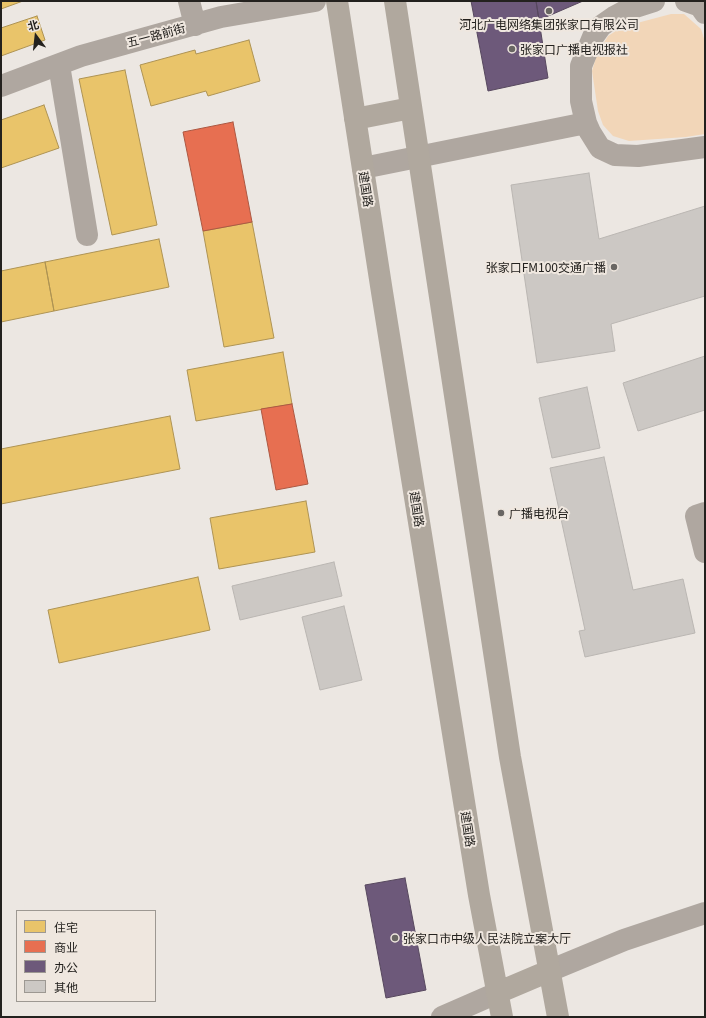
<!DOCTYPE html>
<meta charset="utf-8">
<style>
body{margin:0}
#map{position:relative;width:706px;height:1018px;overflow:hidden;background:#ece7e2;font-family:Georgia,"Noto Sans SC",serif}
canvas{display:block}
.frame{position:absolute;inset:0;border:2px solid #23211e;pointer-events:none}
.legend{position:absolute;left:16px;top:910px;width:140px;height:92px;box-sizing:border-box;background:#efe7df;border:1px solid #9d9892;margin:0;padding:5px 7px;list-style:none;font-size:12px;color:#23211e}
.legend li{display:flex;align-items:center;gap:8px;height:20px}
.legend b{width:20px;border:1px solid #9d9892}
.north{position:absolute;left:16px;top:16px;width:40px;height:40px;-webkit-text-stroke:3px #efe7df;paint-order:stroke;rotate:345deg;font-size:11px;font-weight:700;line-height:16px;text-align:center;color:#23211e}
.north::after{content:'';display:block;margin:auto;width:14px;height:18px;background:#23211e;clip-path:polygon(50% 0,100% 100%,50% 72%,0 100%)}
</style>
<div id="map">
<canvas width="706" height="1018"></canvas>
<div class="frame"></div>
<ul class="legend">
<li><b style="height:11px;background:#e9c46a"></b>住宅</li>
<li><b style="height:11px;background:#e76f51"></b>商业</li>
<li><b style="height:11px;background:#6d597a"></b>办公</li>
<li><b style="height:11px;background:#ccc8c4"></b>其他</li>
</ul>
<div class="north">北</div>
</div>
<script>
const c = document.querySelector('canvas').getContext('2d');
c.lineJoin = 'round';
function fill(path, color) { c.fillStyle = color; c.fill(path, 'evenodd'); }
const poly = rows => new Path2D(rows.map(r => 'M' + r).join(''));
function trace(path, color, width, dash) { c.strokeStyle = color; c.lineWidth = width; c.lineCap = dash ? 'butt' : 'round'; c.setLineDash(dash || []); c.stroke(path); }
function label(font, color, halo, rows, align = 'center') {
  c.font = font + ' Georgia,"Noto Sans SC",serif'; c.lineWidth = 4; c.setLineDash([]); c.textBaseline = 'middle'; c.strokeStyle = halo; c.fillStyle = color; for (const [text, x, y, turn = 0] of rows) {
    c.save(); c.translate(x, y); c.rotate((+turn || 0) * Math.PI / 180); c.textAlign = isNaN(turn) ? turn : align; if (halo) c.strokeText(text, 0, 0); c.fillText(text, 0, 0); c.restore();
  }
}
const green = poly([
 [671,14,684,14,701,29,705,42,705,134,686,137,629,141,613,136,603,125,598,111,592,71,597,54,608,36,622,27]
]);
const homes = poly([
 [1,1,23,1,1,9,1,1],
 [37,16,45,40,1,56,1,28,37,16],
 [249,40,260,81,208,96,206,91,151,106,140,65,195,50,196,54,249,40],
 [125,70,157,225,112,235,79,79,125,70],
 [44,105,59,148,1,168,1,120,44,105],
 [252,222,274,338,224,347,203,231,252,222],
 [159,239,169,287,54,311,45,262,159,239],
 [45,262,54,311,1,322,1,271,45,262],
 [283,352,292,404,196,421,187,370,283,352],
 [170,416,180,469,1,504,1,449,170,416],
 [306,501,315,552,219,569,210,518,306,501],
 [198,577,210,630,59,663,48,610,198,577]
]);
const shops = poly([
 [233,122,252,222,203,231,183,132,233,122],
 [292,404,308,484,276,490,261,409,292,404]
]);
const offices = poly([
 [471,1,536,1,548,78,488,91,471,1],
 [536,1,583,1,539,20,536,1],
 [405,878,426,990,386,998,365,885,405,878]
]);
const building = poly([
 [589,173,599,239,705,206,705,296,611,324,615,351,537,363,511,185,589,173],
 [705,356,705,410,638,431,623,383,705,356],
 [587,387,600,448,552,458,539,398,587,387],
 [604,457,633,590,683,579,695,633,585,657,579,631,585,630,550,468,604,457],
 [334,562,342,596,240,620,232,586,334,562],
 [344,606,362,680,320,690,302,617,344,606]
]);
const minor = poly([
 [189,1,195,25],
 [654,1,629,9,614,17,601,26,593,37,581,66,581,101,586,123,590,132,600,148,615,155,638,156,705,147],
 [686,1,700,6,705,13],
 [59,65,87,235],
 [1,86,81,56,221,17,315,1],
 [363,168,586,123],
 [705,513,696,516,705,552],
 [549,971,624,940,705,913],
 [442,1017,497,993]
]);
const major = poly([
 [337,1,382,292,479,895,502,1017],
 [395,1,510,757,558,1017],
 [355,119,411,108],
 [497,993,549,971]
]);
const markers = [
 [549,11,4,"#696663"],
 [512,49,4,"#696663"],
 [614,267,4,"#696663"],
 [501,513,4,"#696663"],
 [395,938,4,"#696663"]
];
const poiNames = [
 ["河北广电网络集团张家口有限公司",549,24,"center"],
 ["张家口广播电视报社",520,49],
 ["张家口FM100交通广播",606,267,"right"],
 ["广播电视台",509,513],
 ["张家口市中级人民法院立案大厅",403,938]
];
const streetNames = [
 ["五一路前街",156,35,-15],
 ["建国路",366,189,81],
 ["建国路",417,509,81],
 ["建国路",468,829,81]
];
fill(green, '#f2d6b8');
fill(homes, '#e9c46a');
trace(homes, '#ae9353', 1);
fill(shops, '#e76f51');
trace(shops, '#ac5842', 1);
fill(offices, '#6d597a');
trace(offices, '#57485e', 1);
fill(building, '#ccc8c4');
trace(building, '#bab6b2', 1);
trace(minor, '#afa7a0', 22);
trace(major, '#b0a89e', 22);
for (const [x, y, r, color] of markers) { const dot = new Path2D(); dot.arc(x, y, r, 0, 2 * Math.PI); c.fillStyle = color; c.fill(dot); trace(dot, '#efe7df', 1.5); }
label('12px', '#23211e', '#efe7df', poiNames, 'left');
label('12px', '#23211e', '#efe7df', streetNames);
</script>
